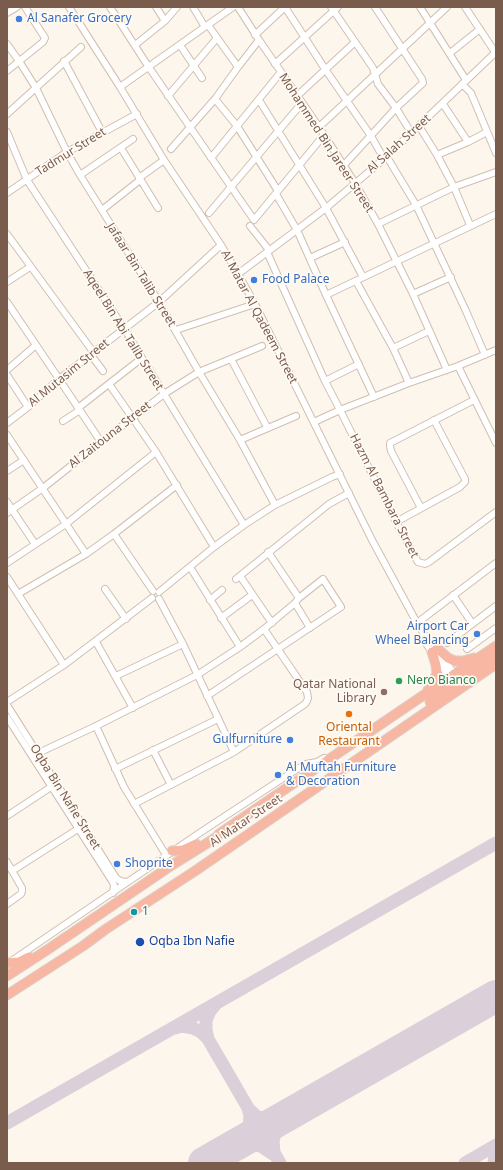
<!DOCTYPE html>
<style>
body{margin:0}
#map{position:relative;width:503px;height:1170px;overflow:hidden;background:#fdf6ec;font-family:"Noto Sans",sans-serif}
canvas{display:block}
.frame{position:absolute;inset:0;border:8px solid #7a5c4d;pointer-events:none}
</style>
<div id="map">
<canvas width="503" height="1170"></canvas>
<div class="frame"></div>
</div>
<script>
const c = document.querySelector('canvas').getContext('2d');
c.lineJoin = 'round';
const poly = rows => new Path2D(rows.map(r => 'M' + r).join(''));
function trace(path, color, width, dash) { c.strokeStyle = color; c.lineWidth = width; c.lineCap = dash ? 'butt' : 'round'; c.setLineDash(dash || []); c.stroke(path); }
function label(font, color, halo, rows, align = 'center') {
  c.font = font + ' "Noto Sans",sans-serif'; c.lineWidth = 3.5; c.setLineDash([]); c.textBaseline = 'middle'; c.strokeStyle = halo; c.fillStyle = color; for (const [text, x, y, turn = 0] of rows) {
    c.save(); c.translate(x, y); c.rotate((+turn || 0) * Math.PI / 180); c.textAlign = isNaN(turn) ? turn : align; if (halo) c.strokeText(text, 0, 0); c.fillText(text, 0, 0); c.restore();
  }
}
const taxiway = poly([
 [175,1028,182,1026,193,1028,201,1032,208,1039,206,1030,206,1020,210,1011,215,1005],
 [208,1039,280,1163],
 [7,1123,496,843],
 [239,1143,246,1135,249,1127,250,1116,248,1108,256,1116,264,1119,281,1119],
 [234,1146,244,1143,255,1145,261,1146,273,1154],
 [274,1153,273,1140,276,1131,282,1121,288,1115],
 [465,1163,496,1145],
 [494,1163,496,1150]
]);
const runway = poly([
 [204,1163,496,996]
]);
const minor = poly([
 [69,7,120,87,164,160,221,245,238,274,255,304,372,540,417,623,427,639,433,642,454,674],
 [110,7,148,66,254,220,324,135],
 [156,7,165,21],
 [193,7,205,27],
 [238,7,259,40,319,127,355,183,378,224,413,294,447,370],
 [285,7,325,69,371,136,384,159],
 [331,7,373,68,378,84,396,108,412,134],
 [420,7,466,80],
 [465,7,495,52],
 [7,13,17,7],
 [208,25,238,67],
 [255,35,285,7],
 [7,44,19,61,36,88,67,152,80,175,159,302,199,372,240,440,275,505],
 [135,45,165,21,177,7],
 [180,45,202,78],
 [450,53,480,29],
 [64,61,102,132],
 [275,64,338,7],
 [7,71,43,42,45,38,25,7],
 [462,84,471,93,496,153],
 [120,87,233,7],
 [168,96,217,38],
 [297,96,354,43],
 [215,99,237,126,278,191],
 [259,100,326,208,363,277],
 [443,104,468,142],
 [7,114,81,47],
 [419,126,437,155,454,187,470,225],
 [319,127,447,7],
 [7,132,27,180,125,330,244,525],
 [121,148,158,208],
 [171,149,215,99,238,67,259,40],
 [437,155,468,142,487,132],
 [387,157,416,205,466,311,485,355],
 [211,158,281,72],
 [344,165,396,108,423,83,422,79,375,7],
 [80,175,133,139],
 [139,178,164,160],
 [7,193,67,152,137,114],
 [276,194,297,230,326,295,374,397],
 [102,210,140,180],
 [209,213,302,103],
 [378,224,454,187,496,172],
 [250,226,269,250],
 [7,234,94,353],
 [267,252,325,381,340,410,396,522,418,562,425,564,429,562,496,512],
 [310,258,345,242],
 [238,274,326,208,384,159,496,52],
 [356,281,393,348,409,383],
 [7,282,30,267],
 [413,294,451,277],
 [326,295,496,214],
 [7,302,59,379],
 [176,330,255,304],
 [393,348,429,331],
 [91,355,103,371],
 [231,359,267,427],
 [458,366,496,443],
 [7,370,36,345],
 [7,375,28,407],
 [325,381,359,364],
 [109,384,156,452,214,547],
 [63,385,101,442],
 [78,408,142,358],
 [63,421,80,410],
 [314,422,340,410,409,383,458,366,496,350],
 [7,423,28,407,59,379,159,302,221,245],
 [7,435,86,554],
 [240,440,296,416],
 [7,471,24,460],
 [7,502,35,544],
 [421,508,391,451,390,446,390,443,474,400],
 [7,513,43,488,101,442,164,394,199,372,262,346],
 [396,522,460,487,465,482,465,479,434,420],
 [114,534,153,591],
 [268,552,299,598],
 [7,563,66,524,156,452],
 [190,567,240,647],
 [240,576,272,623],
 [7,577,64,665],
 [236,579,329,504,349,493],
 [105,589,126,619],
 [159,592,214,547,244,525,275,505,332,477,340,474],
 [18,594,86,554,114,534,177,485],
 [453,595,472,623],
 [159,599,183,644,234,752],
 [210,600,222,590],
 [295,603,310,628],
 [221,618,252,595],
 [417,623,496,563],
 [427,639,427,645,451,680],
 [96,642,133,708],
 [447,643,496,606],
 [467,649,496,628],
 [116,676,183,644],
 [7,702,64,665,152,598],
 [7,705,116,878,120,881,127,882],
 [7,717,112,881,114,885,113,893],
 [96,726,124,787,166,855],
 [153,750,171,785],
 [32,756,96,726,197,675,240,647,264,629,295,603,299,598,323,579,341,607,207,696],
 [115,769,218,719],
 [134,804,234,752,305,704,307,701,308,698,307,692,264,629],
 [7,816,54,785],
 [7,862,22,888,22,891,21,894,7,904],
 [12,871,81,827],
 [10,962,201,832,297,769,306,764,317,762,324,758]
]);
const highway = poly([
 [437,648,448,658,455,661,463,661,474,658],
 [469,683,463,682,463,677,496,654],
 [428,690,431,687,437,673,436,665,432,652],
 [430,702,455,684,457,679,454,674],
 [172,851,183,850,196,844],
 [8,963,19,962,29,957],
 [7,976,50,948,172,865,217,837,219,834,496,646],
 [7,995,83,946,106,929,195,871,496,664]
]);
const markers = [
 [19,19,4,"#3f7fe0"],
 [254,280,4,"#3f7fe0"],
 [477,634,4,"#3f7fe0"],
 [399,681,4,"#2e9e5b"],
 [384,692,4,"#8d6e63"],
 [349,714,4,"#e8710a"],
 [290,740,4,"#3f7fe0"],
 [278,775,4,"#3f7fe0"],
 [117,864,4,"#3f7fe0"],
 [134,912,4,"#0f9aa8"],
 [140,942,5,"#1a4fb4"]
];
const shopNames = [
 ["Al Sanafer Grocery",27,19],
 ["Food Palace",262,280],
 ["Airport Car",469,627,"right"],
 ["Wheel Balancing",469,641,"right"],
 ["Gulfurniture",282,740,"right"],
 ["Al Muftah Furniture",286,768],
 ["& Decoration",286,782],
 ["Shoprite",125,864]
];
const streetNames = [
 ["Mohammed Bin Jareer Street",326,143,57],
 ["Al Salah Street",399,144,-42],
 ["Tadmur Street",71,152,-32],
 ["Jafaar Bin Talib Street",141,275,58],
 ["Al Matar Al Qadeem Street",259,317,62],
 ["Aqeel Bin Abi Talib Street",123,330,58],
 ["Al Mutasim Street",69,373,-39],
 ["Al Zaitouna Street",110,435,-38],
 ["Hazm Al Bambara Street",384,496,63],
 ["Oqba Bin Nafie Street",65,797,58],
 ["Al Matar Street",246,821,-34]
];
const leisureNames = [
 ["Nero Bianco",407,681]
];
const educationNames = [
 ["Qatar National",376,685],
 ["Library",376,699]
];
const foodNames = [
 ["Oriental",349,728],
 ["Restaurant",349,742]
];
const cultureNames = [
 ["1",142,912]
];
const transitNames = [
 ["Oqba Ibn Nafie",149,942]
];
trace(taxiway, '#dbcfda', 13);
trace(runway, '#dbcfda', 32);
trace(minor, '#d1beb0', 8);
trace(highway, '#dad1cd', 11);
trace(minor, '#fff', 6);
trace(highway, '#f7b7a3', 9);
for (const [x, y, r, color] of markers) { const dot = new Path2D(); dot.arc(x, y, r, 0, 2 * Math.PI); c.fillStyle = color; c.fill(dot); trace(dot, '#fffaf3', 1.5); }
label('12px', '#366cbe', '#fffaf3', shopNames, 'left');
label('12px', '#7a5c4d', '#fffaf3', streetNames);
label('12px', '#27864d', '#fffaf3', leisureNames, 'left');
label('12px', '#785e54', '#fffaf3', educationNames, 'right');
label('12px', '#c56008', '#fffaf3', foodNames);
label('12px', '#0d838f', '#fffaf3', cultureNames, 'left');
label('12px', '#164399', '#fffaf3', transitNames, 'left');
</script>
